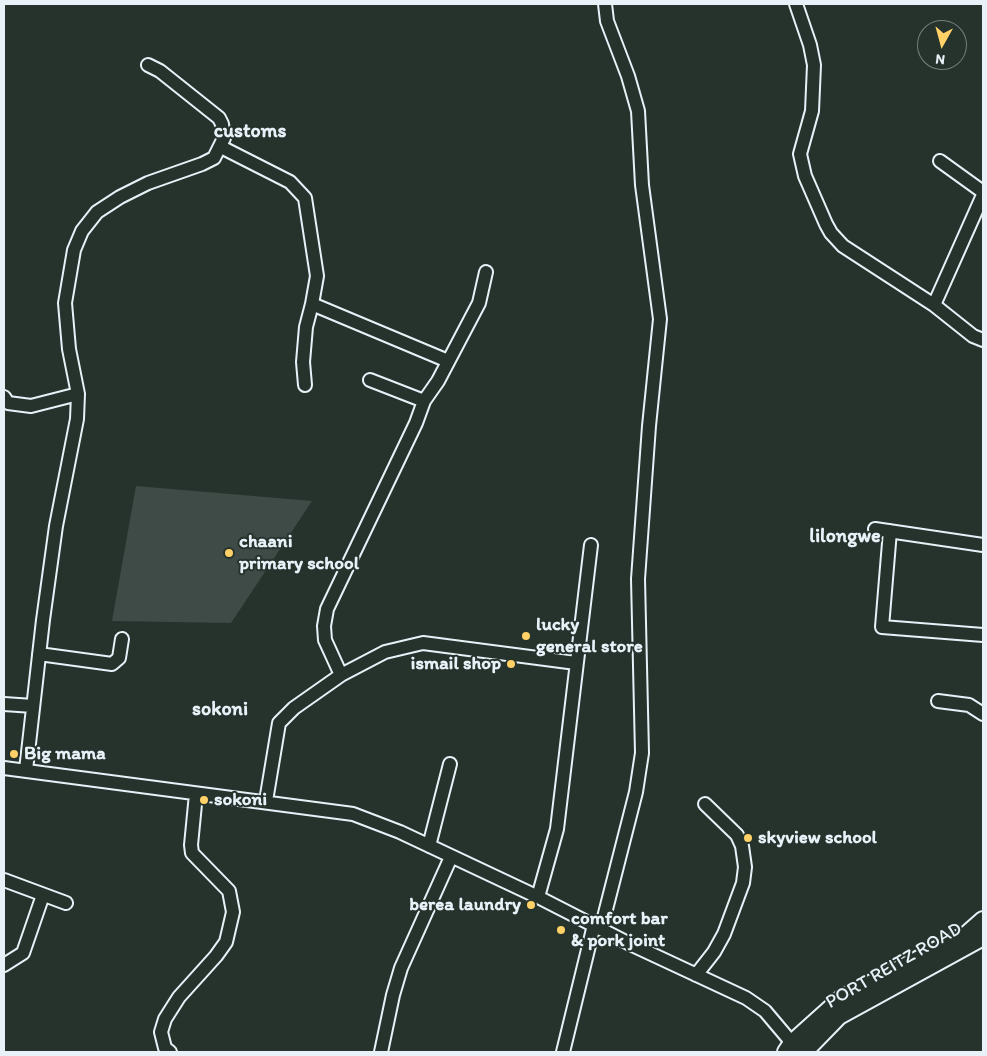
<!DOCTYPE html>
<style>
body{margin:0}
#map{position:relative;width:987px;height:1056px;overflow:hidden;background:#26332d;font-family:Itim,sans-serif}
canvas{display:block}
.frame{position:absolute;inset:0;border:5px solid #e8f1f8;pointer-events:none}
.north{position:absolute;left:917px;top:20px;width:50px;height:50px;box-sizing:border-box;background:#26332d;border:1px solid #747f7e;border-radius:50%;rotate:187deg;font-size:14px;font-weight:700;line-height:20px;text-align:center;color:#e8f1f8}
.north::after{content:'';display:block;margin:auto;width:18px;height:22px;background:#ffd166;clip-path:polygon(50% 0,100% 100%,50% 72%,0 100%)}
</style>
<div id="map">
<canvas width="987" height="1056"></canvas>
<div class="frame"></div>
<div class="north">N</div>
</div>
<script>
const c = document.querySelector('canvas').getContext('2d');
c.lineJoin = 'round';
function fill(path, color) { c.fillStyle = color; c.fill(path, 'evenodd'); }
const poly = rows => new Path2D(rows.map(r => 'M' + r).join(''));
function trace(path, color, width, dash) { c.strokeStyle = color; c.lineWidth = width; c.lineCap = dash ? 'butt' : 'round'; c.setLineDash(dash || []); c.stroke(path); }
function label(font, color, halo, rows, align = 'center') {
  c.font = font + ' Itim,sans-serif'; c.lineWidth = 4; c.setLineDash([]); c.textBaseline = 'middle'; c.strokeStyle = halo; c.fillStyle = color; for (const [text, x, y, turn = 0] of rows) {
    c.save(); c.translate(x, y); c.rotate((+turn || 0) * Math.PI / 180); c.textAlign = isNaN(turn) ? turn : align; if (halo) c.strokeText(text, 0, 0); c.fillText(text, 0, 0); c.restore();
  }
}
const green = poly([
 [136,486,312,501,231,623,112,621]
]);
const minor = poly([
 [796,4,810,45,814,65,812,111,800,154,805,176,826,224,831,233,843,246,934,305,973,336,983,340],
 [221,147,290,182,305,198,317,276,312,304,448,361],
 [940,161,983,192],
 [934,305,983,195],
 [370,380,424,401],
 [305,385,303,362,306,327,312,304],
 [4,397,8,403,31,406,78,394],
 [875,529,983,545],
 [890,531,882,627,983,635],
 [39,654,112,664,119,658,122,639],
 [341,675,325,640,324,626,327,609,416,423,424,401,438,381,479,303,486,272],
 [938,701,969,705,983,714],
 [4,704,33,706],
 [4,768,353,814,400,832,538,897,628,943,746,998,765,1011,792,1043],
 [26,770,43,620,56,526,77,419,78,394,69,349,65,303,74,250,82,231,97,212,120,197,148,183,202,164,214,158,224,138,222,124,219,118,160,71,148,65],
 [266,801,279,723,294,708,341,675,385,652,423,643,576,663],
 [429,846,450,764],
 [4,880,66,903],
 [538,897,557,829,591,545],
 [601,929,636,792,642,753,638,579,649,426,660,319,642,185,638,111,628,76,607,21,605,4],
 [4,965,23,953,43,895],
 [696,975,714,952,724,934,743,883,745,867,742,846,737,835,705,804],
 [170,1052,165,1048,161,1032,165,1019,179,997,216,956,226,942,233,912,229,891,192,853,191,845,196,794],
 [381,1052,393,995,401,968,451,857],
 [563,1052,594,925]
]);
const major = poly([
 [786,1052,792,1043,841,999,966,935,983,920],
 [804,1052,839,1016,983,937]
]);
const markers = [
 [229,553,5,"#ffd166"],
 [526,636,5,"#ffd166"],
 [511,664,5,"#ffd166"],
 [14,754,5,"#ffd166"],
 [204,800,5,"#ffd166"],
 [748,838,5,"#ffd166"],
 [531,905,5,"#ffd166"],
 [561,930,5,"#ffd166"]
];
const poiNames = [
 ["chaani",239,542],
 ["primary school",239,564],
 ["lucky",536,625],
 ["general store",536,647],
 ["ismail shop",501,664,"right"],
 ["Big mama",24,754],
 ["sokoni",214,800],
 ["skyview school",758,838],
 ["berea laundry",521,905,"right"],
 ["comfort bar",571,919],
 ["& pork joint",571,941]
];
const streetNames = [
 ["PORT REITZ ROAD",894,966,-30]
];
const neighbourhoodNames = [
 ["customs",250,132],
 ["lilongwe",845,537],
 ["sokoni",220,710]
];
fill(green, '#3e4b47');
trace(minor, '#e8f1f8', 16);
trace(major, '#e8f1f8', 20);
trace(minor, '#26332d', 12);
trace(major, '#26332d', 16);
for (const [x, y, r, color] of markers) { const dot = new Path2D(); dot.arc(x, y, r, 0, 2 * Math.PI); c.fillStyle = color; c.fill(dot); trace(dot, '#26332d', 2); }
label('bold 19px', '#e8f1f8', '#26332d', poiNames, 'left');
label('19px', '#e8f1f8', '#26332d', streetNames);
label('bold 20px', '#e8f1f8', '#26332d', neighbourhoodNames);
</script>
